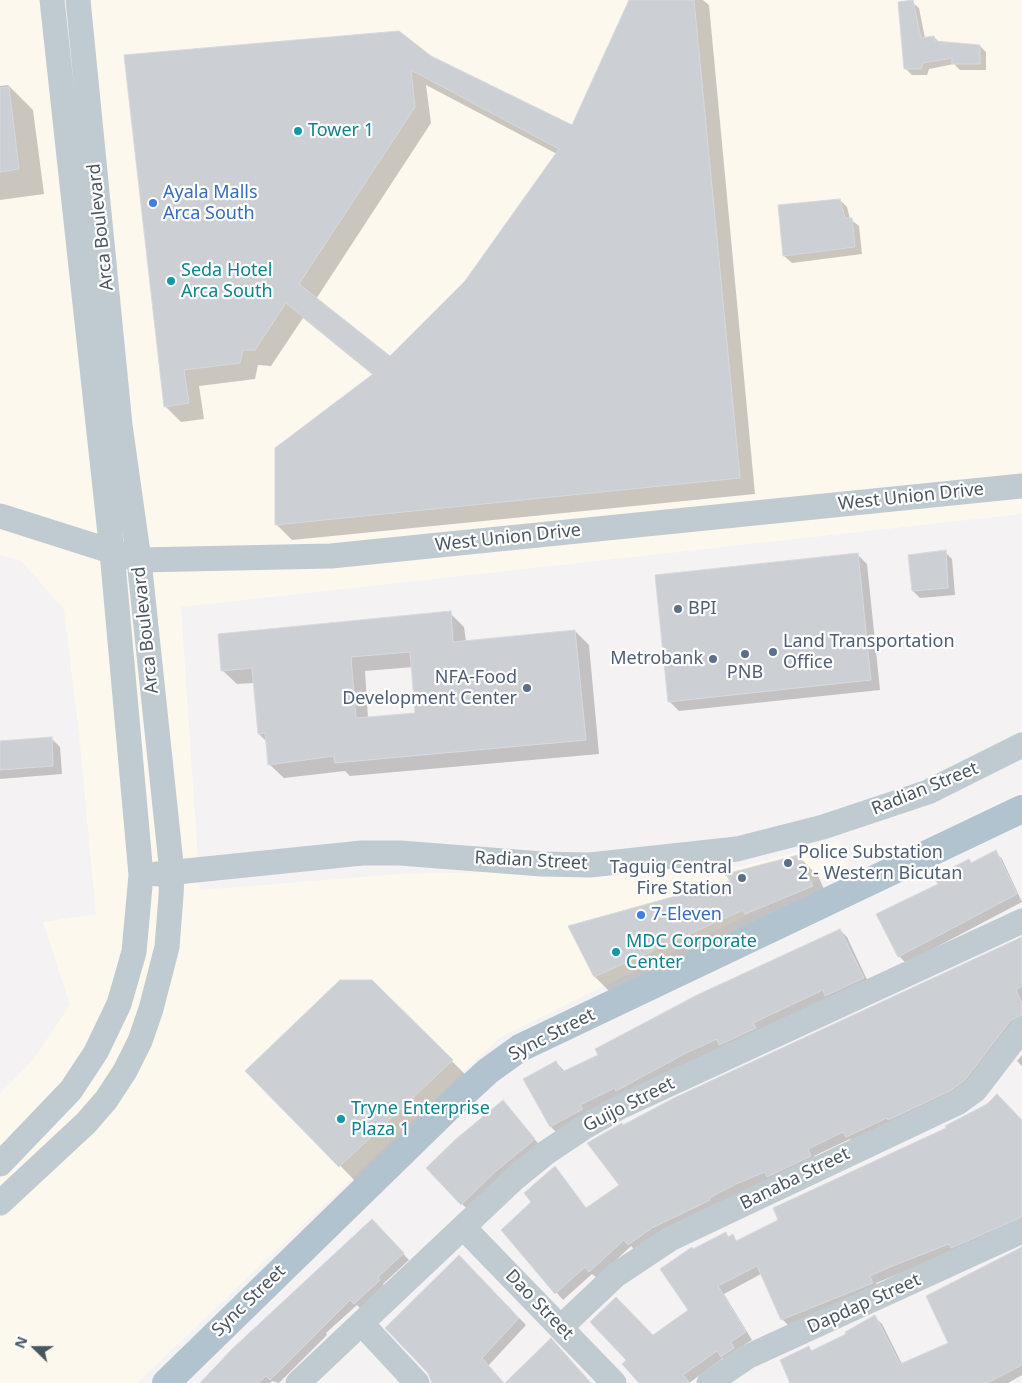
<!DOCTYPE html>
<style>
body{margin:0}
#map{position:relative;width:1022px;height:1383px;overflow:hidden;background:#f4f2f2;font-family:"Noto Sans",sans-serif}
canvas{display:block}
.north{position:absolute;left:10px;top:1323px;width:50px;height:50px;-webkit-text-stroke:4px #fff;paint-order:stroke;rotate:292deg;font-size:14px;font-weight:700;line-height:20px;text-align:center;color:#495660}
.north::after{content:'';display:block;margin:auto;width:18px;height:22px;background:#495660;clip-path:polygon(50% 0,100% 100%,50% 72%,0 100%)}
</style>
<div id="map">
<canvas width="1022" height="1383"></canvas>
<div class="north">N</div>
</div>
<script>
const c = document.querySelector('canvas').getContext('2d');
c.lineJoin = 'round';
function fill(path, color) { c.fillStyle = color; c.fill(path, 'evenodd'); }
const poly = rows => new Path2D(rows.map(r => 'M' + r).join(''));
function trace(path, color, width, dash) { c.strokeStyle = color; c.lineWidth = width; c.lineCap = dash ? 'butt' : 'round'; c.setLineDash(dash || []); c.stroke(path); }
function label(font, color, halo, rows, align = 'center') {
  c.font = font + ' "Noto Sans",sans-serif'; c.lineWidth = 4.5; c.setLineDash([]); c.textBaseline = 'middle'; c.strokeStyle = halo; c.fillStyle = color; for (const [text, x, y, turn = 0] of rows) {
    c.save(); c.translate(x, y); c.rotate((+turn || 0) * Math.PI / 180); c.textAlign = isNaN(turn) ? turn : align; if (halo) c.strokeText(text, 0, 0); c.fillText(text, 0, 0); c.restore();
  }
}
const commercial = poly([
 [0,0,1022,0,1022,514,181,607,200,890,400,874,740,867,839,841,847,866,499,1038,137,1383,0,1383,0,1094,33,1060,70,1005,43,922,96,914,79,734,64,609,21,561,0,555]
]);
const shadow = poly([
 [630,0,703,0,709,5,755,494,292,540,276,524,373,375,303,318,271,366,258,365,255,379,199,386,204,419,181,422,165,406,125,56,430,57,573,127],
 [426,85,557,154,466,282,390,358,316,299,431,123],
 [912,2,919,8,925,38,934,37,939,42,980,46,986,52,986,70,960,70,954,64,929,69,927,75,912,75,905,68],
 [8,85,33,110,44,194,0,200,0,86],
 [840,200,847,207,850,219,859,226,862,254,792,263,784,256],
 [945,552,952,559,955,595,920,598,913,591],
 [857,554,867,564,880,690,679,711,669,701],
 [450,613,464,627,466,642,575,631,589,645,599,754,350,776,345,771,284,778,269,764,267,742,259,734,254,683,237,684,222,670],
 [413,667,417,714,368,718,365,671],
 [51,738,60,747,62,774,0,779,0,742],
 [996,852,1002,859,1022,902,906,963,899,956,939,885],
 [798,856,818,876,832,906,615,997,595,977,731,882],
 [840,930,847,937,870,986,586,1112,589,1117,558,1134,551,1127,556,1062,565,1072],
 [1022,938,1022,1024,972,1086,854,1143,850,1139,814,1156,817,1163,636,1251,631,1246,597,1278,592,1274,563,1300,503,1230,533,1202,555,1168,587,1209,620,1186,624,1126],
 [371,981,477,1086,365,1191,247,1071],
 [1022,1055,1022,1066,1017,1061],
 [510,1109,541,1147,469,1211,427,1168],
 [1022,1121,1022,1225,876,1283,879,1290,789,1326,782,1319,761,1274,724,1294,752,1340,737,1349,729,1363,723,1358,689,1383,641,1383,653,1337,690,1311,694,1250,726,1234,729,1238,733,1236,738,1242],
 [378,1227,409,1260,383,1284,385,1287,361,1309,357,1305,326,1333,327,1335,279,1383,272,1381,270,1383,202,1383],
 [1022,1249,1022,1375,1008,1383,791,1383,809,1348,812,1351,847,1334,875,1317,882,1324,902,1364,950,1344],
 [459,1256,526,1325,488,1366,503,1383,434,1383]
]);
const building = poly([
 [629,0,694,0,740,478,275,525,275,448,373,374,286,303,255,350,243,350,240,363,184,370,189,403,164,407,124,55,399,31,431,56,572,125,629,0],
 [411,70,559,149,465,281,390,356,299,284,415,107,411,70],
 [913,0,921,38,934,36,935,41,980,45,980,64,952,64,952,58,923,63,921,69,904,69,898,2,913,0],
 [9,87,19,169,0,172,0,88,9,87],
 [840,199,845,218,852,218,855,247,783,256,778,205,840,199],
 [946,550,948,588,912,591,908,555,946,550],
 [858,553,871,680,668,702,655,575,858,553],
 [451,611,453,642,575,630,586,740,335,763,334,756,268,765,265,733,258,734,252,668,221,671,218,634,451,611],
 [410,652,415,713,356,718,351,657,410,652],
 [52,737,53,766,0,770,0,741,52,737],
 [996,850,1017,894,898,957,876,914,938,884,934,877,969,859,971,863,996,850],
 [798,855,813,886,745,914,743,910,594,977,568,926,730,881,726,874,798,855],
 [840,929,864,978,825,996,823,990,753,1023,756,1028,719,1045,717,1039,686,1053,616,1091,615,1088,580,1105,583,1109,550,1127,523,1079,556,1061,562,1072,598,1055,595,1049,697,995,840,929],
 [1022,937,1022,986,1016,990,1022,1004,1022,1015,1011,1020,965,1080,950,1091,888,1120,887,1118,846,1137,843,1132,808,1149,811,1156,767,1177,765,1172,736,1184,709,1198,710,1200,652,1228,628,1245,624,1240,589,1272,585,1267,555,1294,501,1230,531,1202,524,1193,555,1166,586,1208,619,1185,587,1143,622,1123,623,1125,674,1098,1022,937],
 [340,980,372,980,453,1060,339,1167,245,1071,340,980],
 [997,1094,1022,1120,1022,1217,951,1248,949,1244,890,1267,870,1276,873,1283,781,1320,757,1266,718,1286,746,1332,731,1342,734,1348,721,1357,717,1351,683,1375,690,1383,639,1383,622,1364,626,1360,590,1322,616,1297,653,1335,688,1310,660,1269,692,1247,693,1249,726,1232,728,1237,733,1234,736,1241,778,1220,773,1208,946,1128,945,1126,987,1104,997,1094],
 [503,1100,535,1139,495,1172,461,1205,426,1168,456,1139,503,1100],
 [372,1219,404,1253,378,1277,380,1280,354,1304,350,1300,270,1380,266,1376,258,1383,200,1383,232,1349,372,1219],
 [1022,1247,1022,1365,987,1383,790,1383,780,1360,809,1346,811,1351,846,1334,845,1332,875,1315,900,1364,948,1343,926,1296,1022,1247],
 [459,1255,519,1318,482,1358,504,1383,432,1383,428,1373,385,1328,459,1255],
 [551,1338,591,1383,505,1383,551,1338]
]);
const minor = poly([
 [0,516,139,560,331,556,1022,486],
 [157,874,362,853,400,853,542,864,590,865,737,849,823,827,928,792,1022,745],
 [0,1164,71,1090,96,1052,119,1004,134,952,141,875,112,552,52,0],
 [0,1203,86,1123,106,1100,125,1071,140,1041,151,1009,167,947,171,896,172,873,139,560,120,425,78,0],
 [463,1227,614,1383],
 [362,1324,417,1383],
 [561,1327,616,1275,670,1239,957,1103,975,1090,1022,1029],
 [298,1383,515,1178,547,1152,583,1128,620,1107,1022,921],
 [709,1383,747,1357,1022,1231]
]);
const major = poly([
 [166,1383,451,1105,488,1071,520,1048,1022,809]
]);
const markers = [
 [298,131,5,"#0f9aa8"],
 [153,203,5,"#3f7fe0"],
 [171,281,5,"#0f9aa8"],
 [678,609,5,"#5c6f8a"],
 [773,652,5,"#5c6f8a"],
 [745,654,5,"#5c6f8a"],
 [713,659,5,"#5c6f8a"],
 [527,688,5,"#5c6f8a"],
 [788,863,5,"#5c6f8a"],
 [742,878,5,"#5c6f8a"],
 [641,915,5,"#3f7fe0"],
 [616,952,5,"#0f9aa8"],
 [341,1119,5,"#0f9aa8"]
];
const cultureNames = [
 ["Tower 1",308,131],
 ["Seda Hotel",181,271],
 ["Arca South",181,292],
 ["MDC Corporate",626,942],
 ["Center",626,963],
 ["Tryne Enterprise",351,1109],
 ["Plaza 1",351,1130]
];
const shopNames = [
 ["Ayala Malls",163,193],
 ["Arca South",163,214],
 ["7-Eleven",651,915]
];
const streetNames = [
 ["Arca Boulevard",101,227,-96],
 ["West Union Drive",911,497,-6],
 ["West Union Drive",508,538,-6],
 ["Arca Boulevard",146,630,-96],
 ["Radian Street",925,789,-22],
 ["Radian Street",531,861,3],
 ["Sync Street",552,1035,-27],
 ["Guijo Street",629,1105,-27],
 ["Banaba Street",795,1179,-26],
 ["Sync Street",249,1301,-44],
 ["Dapdap Street",864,1304,-24],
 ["Dao Street",539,1305,46]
];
const serviceNames = [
 ["BPI",688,609],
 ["Land Transportation",783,642],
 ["Office",783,663],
 ["Metrobank",703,659,"right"],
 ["PNB",745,673,"center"],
 ["NFA-Food",517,678,"right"],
 ["Development Center",517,699,"right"],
 ["Police Substation",798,853],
 ["2 - Western Bicutan",798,874],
 ["Taguig Central",732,868,"right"],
 ["Fire Station",732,889,"right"]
];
fill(commercial, '#fdf8ee');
fill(shadow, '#0003');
fill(building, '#cccfd4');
trace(building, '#d6d9dd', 1);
trace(minor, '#c0cad1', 25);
trace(major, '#b2c3d0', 28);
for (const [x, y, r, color] of markers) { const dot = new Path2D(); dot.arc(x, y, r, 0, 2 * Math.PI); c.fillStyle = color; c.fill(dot); trace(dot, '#fff', 2); }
label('18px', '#0d838f', '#fff', cultureNames, 'left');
label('18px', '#366cbe', '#fff', shopNames, 'left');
label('18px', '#495660', '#fff', streetNames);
label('18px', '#4e5e75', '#fff', serviceNames, 'left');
</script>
